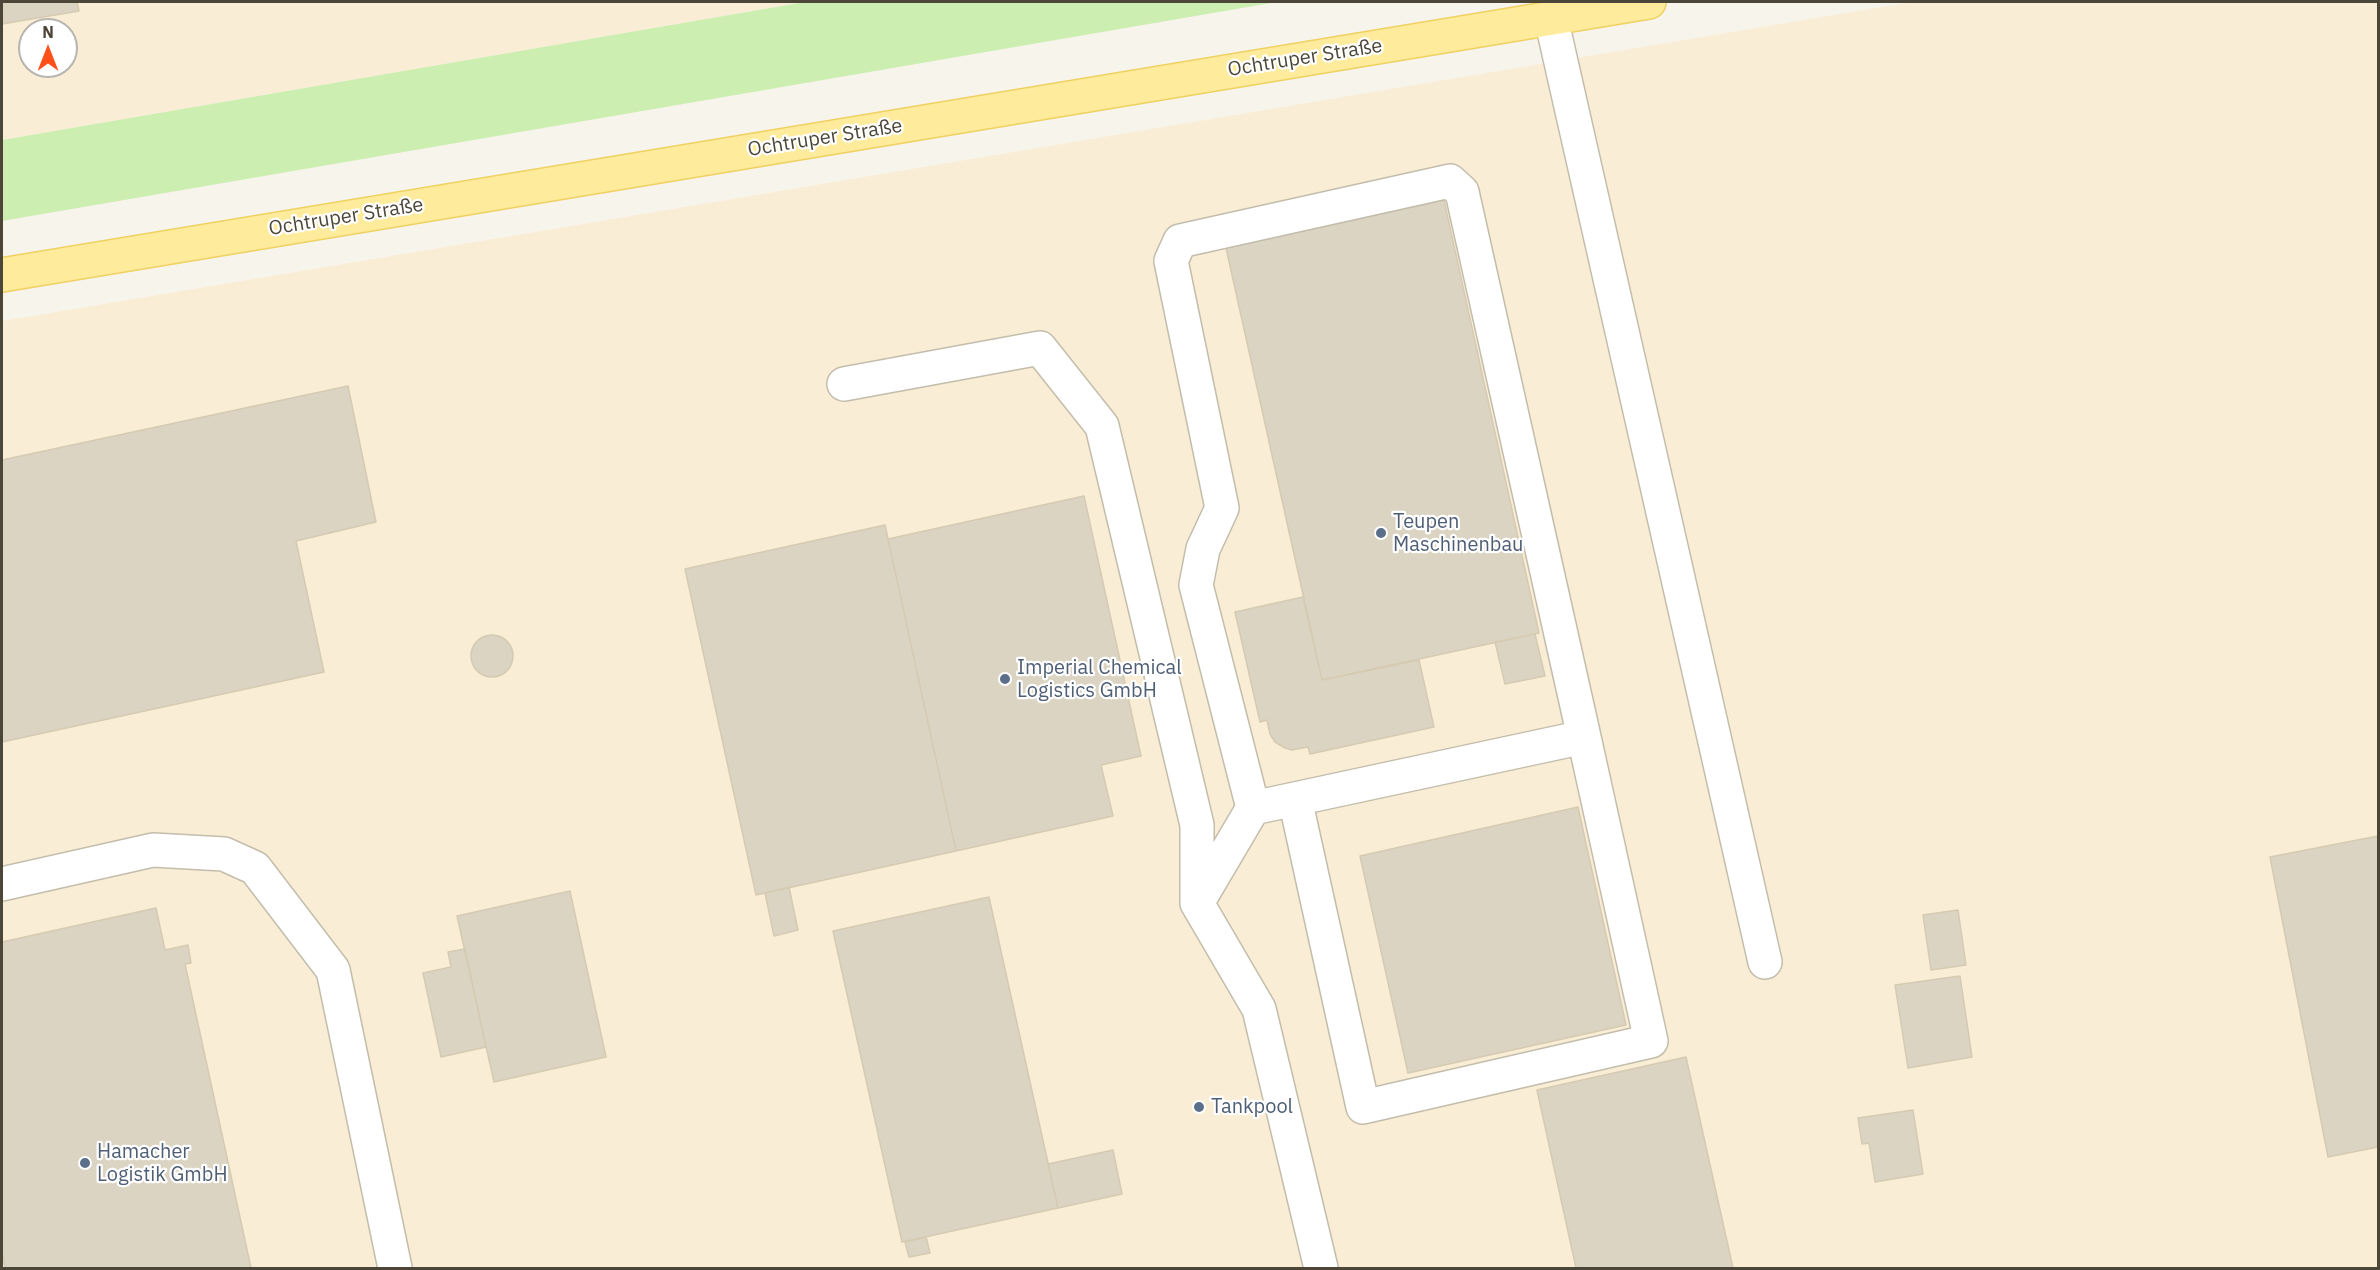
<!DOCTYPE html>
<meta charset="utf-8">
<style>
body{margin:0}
#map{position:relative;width:2380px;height:1270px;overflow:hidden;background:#f7f4eb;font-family:"IBM Plex Sans",sans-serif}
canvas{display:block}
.frame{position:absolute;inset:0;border:3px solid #4c4638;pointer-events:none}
.north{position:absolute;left:18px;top:18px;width:60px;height:60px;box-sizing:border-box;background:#fff;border:2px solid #b7b5af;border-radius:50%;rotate:0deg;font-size:16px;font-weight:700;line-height:24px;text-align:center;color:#4c4638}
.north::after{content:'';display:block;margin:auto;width:21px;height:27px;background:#ff501a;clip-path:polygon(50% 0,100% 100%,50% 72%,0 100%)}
</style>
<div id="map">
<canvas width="2380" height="1270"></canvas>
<div class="frame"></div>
<div class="north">N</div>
</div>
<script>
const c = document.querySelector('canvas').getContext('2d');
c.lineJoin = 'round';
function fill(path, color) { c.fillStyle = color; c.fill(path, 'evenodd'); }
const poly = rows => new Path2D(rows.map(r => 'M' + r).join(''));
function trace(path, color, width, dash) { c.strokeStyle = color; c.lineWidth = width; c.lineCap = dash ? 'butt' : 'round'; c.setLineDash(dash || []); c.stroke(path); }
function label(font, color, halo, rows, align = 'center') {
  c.font = font + ' "IBM Plex Sans",sans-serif'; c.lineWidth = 4.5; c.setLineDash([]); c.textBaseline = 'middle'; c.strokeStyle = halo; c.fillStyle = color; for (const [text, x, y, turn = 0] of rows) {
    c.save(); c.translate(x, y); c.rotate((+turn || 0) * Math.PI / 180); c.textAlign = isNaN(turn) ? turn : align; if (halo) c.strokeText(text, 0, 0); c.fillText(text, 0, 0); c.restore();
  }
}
const commercial = poly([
 [2,2,805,2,2,140],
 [30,30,66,30,66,66,30,66],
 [1912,2,2378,2,2378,1268,2,1268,2,321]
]);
const green = poly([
 [805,2,1277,2,2,221,2,140]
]);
const building = poly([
 [2,2,77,2,79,11,2,24,2,2],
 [1444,200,1539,633,1322,680,1226,248,1444,200],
 [348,386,376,522,296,541,324,672,2,742,2,460,348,386],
 [1084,496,1141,756,1101,765,1113,816,956,851,888,539,1084,496],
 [885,525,956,851,756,895,685,569,885,525],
 [1303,597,1322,680,1419,660,1434,727,1310,754,1308,747,1292,750,1285,748,1275,742,1270,734,1267,720,1260,722,1235,612,1303,597],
 [1535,634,1545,676,1505,684,1495,642,1535,634],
 '471 656a21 21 0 1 1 42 0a21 21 0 1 1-42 0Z',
 [1578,807,1626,1025,1408,1073,1360,856,1578,807],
 [2378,836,2378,1147,2328,1157,2270,857,2378,836],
 [789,887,798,930,774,936,765,893,789,887],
 [570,891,606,1057,494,1082,457,916,570,891],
 [989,897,1058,1208,902,1242,833,931,989,897],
 [156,908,165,950,188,945,191,963,185,964,251,1268,5,1268,2,1251,2,942,156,908],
 [1958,910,1966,965,1931,970,1923,915,1958,910],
 [465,949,486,1047,441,1057,423,973,451,967,448,952,465,949],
 [1960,976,1972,1057,1908,1068,1895,985,1960,976],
 [1686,1057,1733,1268,1576,1268,1537,1090,1686,1057],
 [1913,1110,1923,1174,1875,1182,1869,1143,1862,1144,1858,1118,1913,1110],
 [1113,1150,1122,1194,1058,1208,1048,1164,1113,1150],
 [926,1237,930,1253,909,1257,905,1242,926,1237]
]);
const minor = poly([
 [1551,18,1765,962],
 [844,384,1040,348,1102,426,1197,825,1197,903,1259,1009,1321,1268],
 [1295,799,1363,1107,1651,1041,1584,737],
 [2,884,153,850,224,854,255,868,333,970,395,1268],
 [1197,903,1253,808,1196,585,1203,549,1222,508,1171,261,1180,241,1450,181,1462,192,1584,737,1253,808]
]);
const major = poly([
 [2,275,1649,2]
]);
const markers = [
 [1381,533,6,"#5c6f8a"],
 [1005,679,6,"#5c6f8a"],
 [1199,1107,6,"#5c6f8a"],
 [85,1163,6,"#5c6f8a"]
];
const streetNames = [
 ["Ochtruper Straße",1305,58,-9],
 ["Ochtruper Straße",825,138,-9],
 ["Ochtruper Straße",346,217,-9]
];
const serviceNames = [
 ["Teupen",1393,522],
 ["Maschinenbau",1393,545],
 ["Imperial Chemical",1017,668],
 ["Logistics GmbH",1017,691],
 ["Tankpool",1211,1107],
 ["Hamacher",97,1152],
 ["Logistik GmbH",97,1175]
];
fill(commercial, '#f9edd5');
fill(green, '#cdeeb1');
fill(building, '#dcd4c2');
trace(building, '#d5cab2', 1.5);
trace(minor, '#c3bdac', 36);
trace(major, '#efd161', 36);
trace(minor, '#fff', 33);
trace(major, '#ffeb9c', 33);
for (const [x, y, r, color] of markers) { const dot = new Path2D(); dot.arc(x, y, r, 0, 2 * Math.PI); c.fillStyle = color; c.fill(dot); trace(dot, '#fff', 2); }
label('20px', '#4c4638', '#fff', streetNames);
label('20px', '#4e5e75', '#fff', serviceNames, 'left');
</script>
